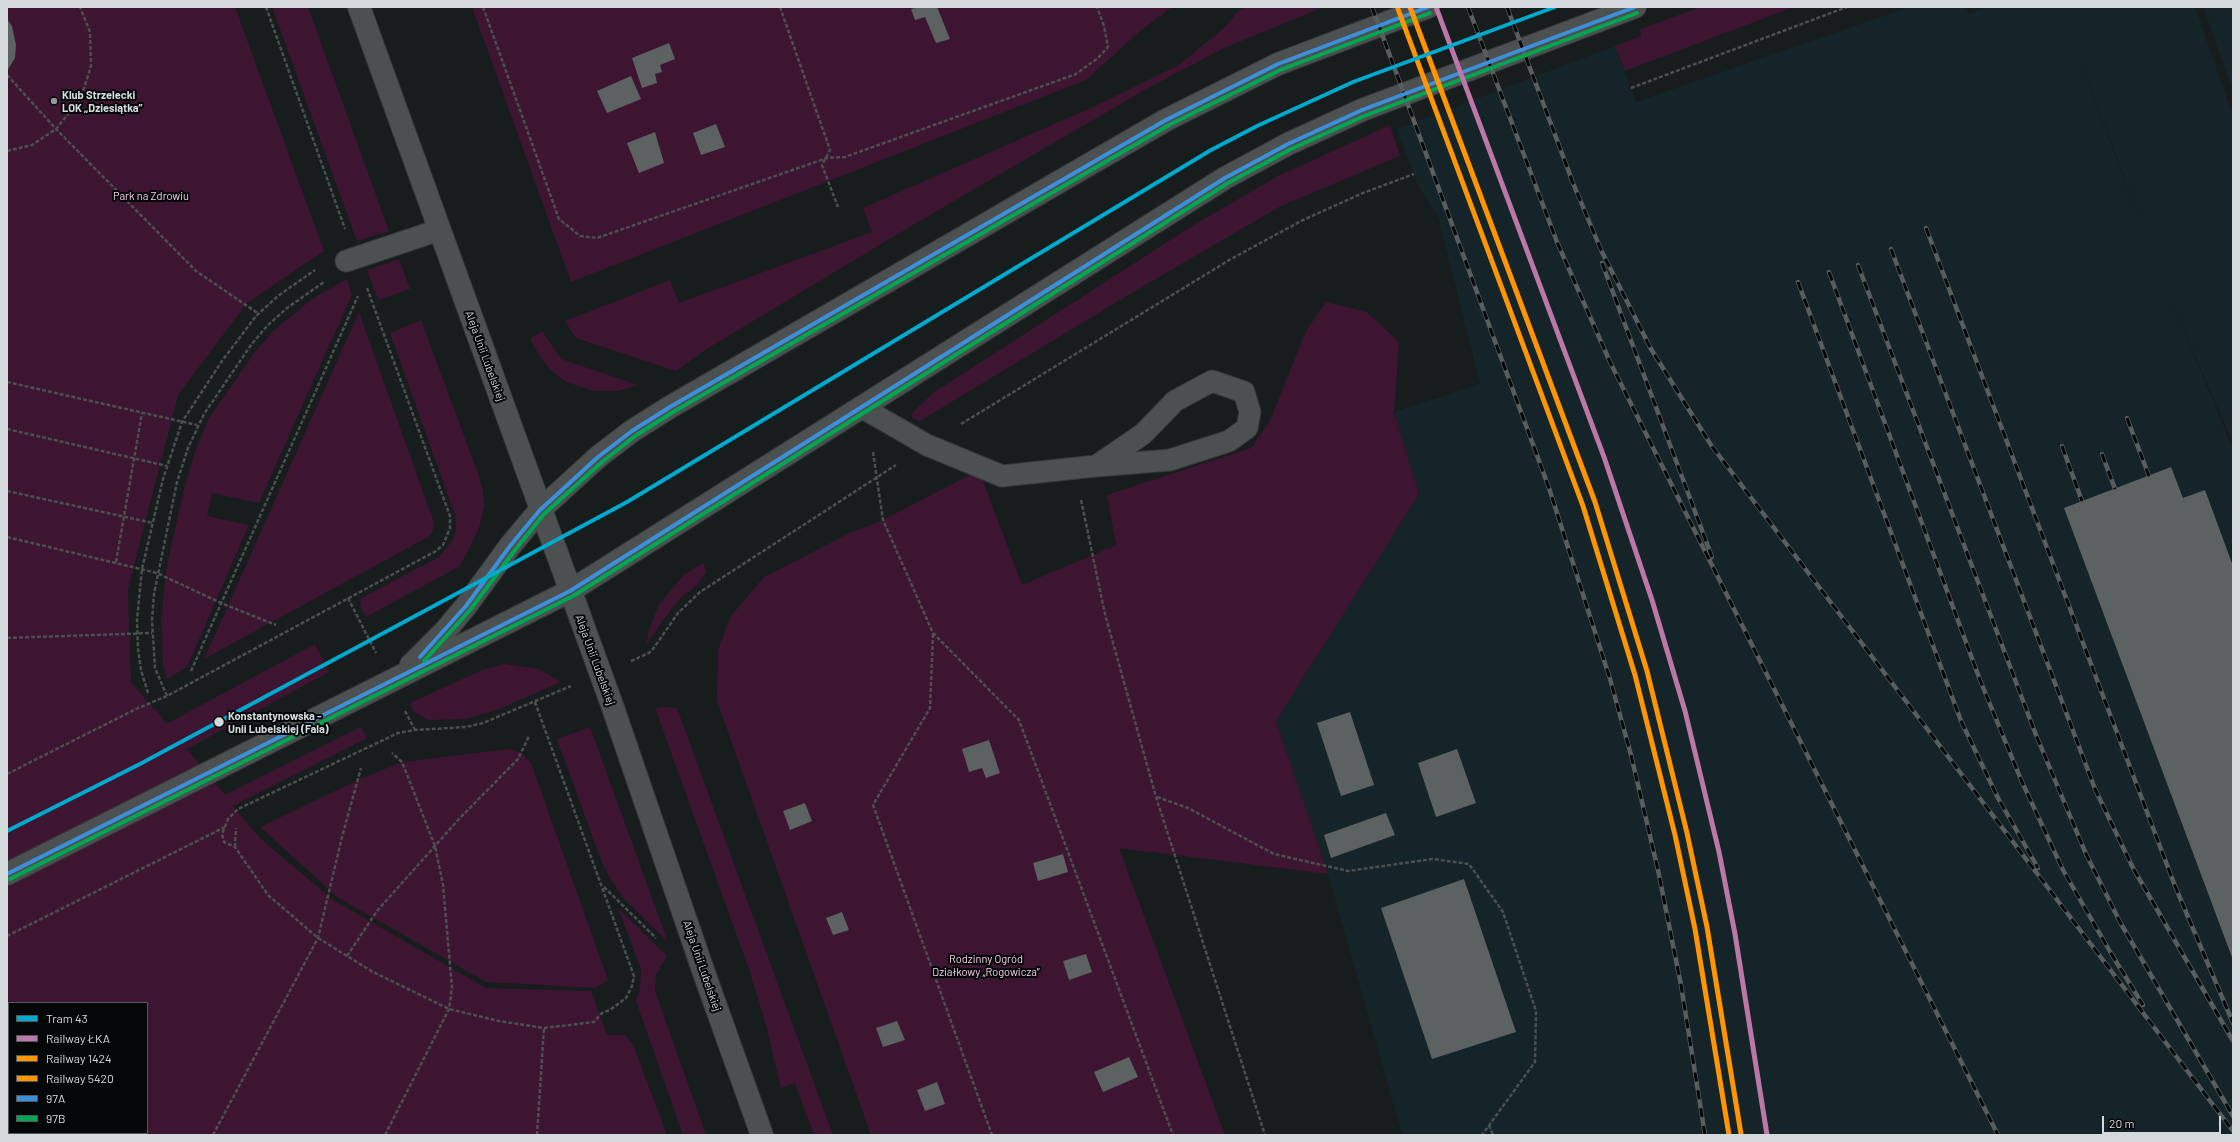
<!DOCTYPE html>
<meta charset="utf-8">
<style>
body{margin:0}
#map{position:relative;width:2240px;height:1142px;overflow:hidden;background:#171c1d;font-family:Barlow,sans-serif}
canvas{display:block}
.frame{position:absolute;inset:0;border:8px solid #d4dadc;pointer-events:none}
.legend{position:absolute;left:8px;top:1002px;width:140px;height:132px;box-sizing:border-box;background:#040708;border:1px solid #575b5d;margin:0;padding:5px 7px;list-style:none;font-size:12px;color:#d4dadc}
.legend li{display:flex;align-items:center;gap:8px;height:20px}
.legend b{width:20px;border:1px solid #575b5d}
.scale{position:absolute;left:2102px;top:1116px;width:119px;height:18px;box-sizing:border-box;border:2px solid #d4dadc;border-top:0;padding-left:5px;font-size:12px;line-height:14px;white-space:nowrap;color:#d4dadc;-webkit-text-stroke:3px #040708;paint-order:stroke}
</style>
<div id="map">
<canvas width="2240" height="1142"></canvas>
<div class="frame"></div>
<ul class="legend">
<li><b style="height:5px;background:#00a9ce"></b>Tram 43</li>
<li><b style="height:5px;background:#ba77a7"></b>Railway ŁKA</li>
<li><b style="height:5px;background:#ff9500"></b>Railway 1424</li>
<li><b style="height:5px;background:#ff9500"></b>Railway 5420</li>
<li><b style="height:5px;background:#3a90db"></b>97A</li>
<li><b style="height:5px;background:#00a651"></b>97B</li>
</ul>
<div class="scale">20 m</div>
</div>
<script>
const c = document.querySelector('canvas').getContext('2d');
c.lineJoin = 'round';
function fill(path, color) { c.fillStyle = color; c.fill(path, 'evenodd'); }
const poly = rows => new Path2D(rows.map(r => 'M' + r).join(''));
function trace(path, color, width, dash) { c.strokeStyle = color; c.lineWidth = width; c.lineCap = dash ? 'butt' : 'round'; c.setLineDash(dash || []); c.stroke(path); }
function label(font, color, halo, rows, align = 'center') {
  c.font = font + ' Barlow,sans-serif'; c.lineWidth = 4; c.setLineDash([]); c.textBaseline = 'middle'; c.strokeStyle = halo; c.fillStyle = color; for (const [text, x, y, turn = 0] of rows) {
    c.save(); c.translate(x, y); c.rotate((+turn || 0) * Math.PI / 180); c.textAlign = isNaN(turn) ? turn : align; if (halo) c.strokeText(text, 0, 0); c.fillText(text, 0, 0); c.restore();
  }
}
const built = poly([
 [1909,7,1966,7,1969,14,1987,7,2195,7,2233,115,2233,444,2171,300,2233,449,2233,1135,1402,1135,1328,874,1276,721,1419,494,1394,412,1480,384,1438,217,1418,186,1397,129,1615,46,1636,102],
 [2079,56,2142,225,2114,152],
 [2203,7,2233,7,2233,91]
]);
const green = poly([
 [7,7,235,7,324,251,247,303,178,395,128,589,131,682,154,709,156,709,166,724,315,644,329,672,187,749,225,795,361,727,367,738,233,806,259,837,333,900,486,988,591,991,607,1035,625,1035,633,1045,667,1135,7,1135],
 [9,1003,147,1003,147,1133,9,1133],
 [272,7,308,7,389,231,357,241],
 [472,7,1172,7,1140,31,1086,80,571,282],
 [1246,7,1324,7,1222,49,1148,88,906,229,705,350,676,371,576,338,565,321,670,280,679,303,872,232,863,208,1095,106,1179,65,1225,27,1238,11],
 [1701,7,1794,7,1625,71,1615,46,1641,36,1640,29],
 [1390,125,1400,156,1281,206,1135,291,920,421,912,418,912,413,933,393,1189,228,1278,176],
 [399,259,410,289,378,300,367,270],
 [347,279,352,294,259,503,212,493,207,516,249,525,187,667,167,679,163,665,161,620,167,565,185,485,196,449,209,418,255,352,273,331,312,299],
 [1326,302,1367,312,1399,342,1394,412,1419,494,1276,721,1328,874,1119,848,1225,1135,871,1135,717,701,718,650,731,616,764,577,850,533,883,520,979,470,1022,585,1116,545,1107,495,1251,448,1270,421,1306,331],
 [359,312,433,520,434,525,432,533,428,537,204,659],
 [421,320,479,476,483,491,484,506,481,520,476,535,460,566,366,617,360,605,361,598,439,557,453,540,456,529,455,515,390,333],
 [542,331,561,359,638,385,617,391,594,391,566,382,549,369,531,342,531,338],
 [703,563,706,572,697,585,683,596,672,608,646,645,649,630,659,604,684,575],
 [504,664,539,669,561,682,497,710,465,719,428,720,416,713,412,709,410,703,482,670],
 [663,707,677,708,833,1135,814,1135,795,1083,781,1088,767,1029,751,975,655,708],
 [590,727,668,942,624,899,610,878,601,860,557,739],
 [509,749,522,753,531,763,608,980,595,988,486,982,337,897,260,827,358,780,402,762],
 [618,908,667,956,656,975,655,991,706,1135,683,1135,636,1001,640,989,641,969]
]);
const building = poly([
 [919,7,937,7,950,39,936,43,925,17,915,20,911,9],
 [7,19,12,26,16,45,15,58,7,71],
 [669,43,675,59,660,65,662,72,655,74,657,83,642,88,632,58],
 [631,76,641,99,607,113,597,91],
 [716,124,725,147,701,155,693,133],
 [655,132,664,163,639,173,627,143],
 [2171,467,2183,498,2205,490,2233,566,2233,960,2064,508],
 [1350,712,1374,785,1341,796,1317,723],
 [989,740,1000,773,986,778,982,768,969,772,962,749],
 [1457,749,1476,803,1436,817,1418,763],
 [805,803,812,821,790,830,783,811],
 [1386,813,1395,835,1331,858,1324,835],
 [1063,854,1068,872,1038,881,1033,863],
 [1464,879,1516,1032,1432,1059,1381,908],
 [842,912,849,930,833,935,826,918],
 [1086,954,1092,972,1069,980,1063,961],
 [897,1021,905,1040,883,1047,876,1028],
 [1129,1057,1138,1077,1103,1092,1094,1072],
 [937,1082,945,1104,925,1111,917,1090]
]);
const path = poly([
 [266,7,345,229],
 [483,7,559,219,580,236,597,238,827,158,845,157,1076,74,1098,58,1108,47,1104,26,1097,7],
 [780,7,830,150,822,165,838,207],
 [7,75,56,129,196,271,259,314],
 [1631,88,1847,7],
 [7,151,32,145,56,129,81,98,91,66,90,32,80,7],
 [7,382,197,425],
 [961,424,1231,259,1303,220,1363,193,1414,174],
 [7,429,167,466],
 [873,452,883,520,933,633,1019,720,1173,1135],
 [7,491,153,523],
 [1081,500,1105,614,1156,797,1265,1135],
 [7,537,157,573,221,603,276,625],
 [116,562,142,413],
 [348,598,376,653],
 [933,634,930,708,873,805,992,1135],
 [7,638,152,633],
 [631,661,649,653,653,649,678,613,700,592,896,465],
 [191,671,358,296],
 [148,693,141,670,138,649,137,620,142,569,163,479,182,422,222,361,256,316,278,296,315,270],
 [167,696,155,668,152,620,154,594,177,482,188,448,204,414,251,345,267,326,287,308,324,282],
 [535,702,634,976,632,986,626,998,610,1010,602,1013,594,1022,544,1028,499,1021,449,1009,373,972,318,938,268,895,235,847,224,842,222,834,228,819,238,809,398,733,415,730,466,727,483,723,571,686],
 [405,711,415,730],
 [7,774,136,709,167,696,436,551,443,545,450,528,450,516,367,288],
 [1157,797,1188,808,1274,854,1348,871,1433,859,1469,864,1503,912,1536,1011,1535,1062,1482,1135],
 [235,847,236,828],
 [604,887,656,938],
 [7,936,225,827],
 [347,956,377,911,459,819,518,759,529,736],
 [1489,1125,1493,1135],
 [213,1135,318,938,342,837,361,768],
 [385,1135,449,1009,452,988,443,885,435,846,402,762,392,753],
 [537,1135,544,1028]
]);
const lane = poly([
 [346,261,439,230],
 [861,407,927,445,1002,476,1096,466,1143,434,1175,401,1212,381,1244,392,1250,412,1247,428,1229,441,1170,460,1096,466]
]);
const secondary = poly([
 [359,7,612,705,704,973,762,1135],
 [411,665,446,630,466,606,510,546,540,510,598,457,632,431,670,407,1166,120,1278,64,1428,7],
 [7,874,570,591,1225,178,1288,144,1362,110,1635,7]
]);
const rail = poly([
 [1372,7,1549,488,1610,679,1631,755,1658,870,1681,985,1705,1135],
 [1468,7,1557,242,1610,362,1998,1135],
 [1507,7,1572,180],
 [1570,176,1602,252,1651,349,1711,445,2233,1131],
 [1926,228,2175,886,2233,1023],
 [1891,249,2095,789,2133,868,2233,1041],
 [1602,263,1712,557],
 [1858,265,2036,735,2086,854,2120,922,2233,1116],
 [1829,272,1980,680,2022,782,2063,870,2112,955,2143,1005],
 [1798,282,1961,721,1998,798,2038,868],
 [2127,418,2149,476],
 [2062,446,2082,501],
 [2102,454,2115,489]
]);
const bus1 = poly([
 [420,657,466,606,510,546,540,510,598,457,632,431,670,407,1166,120,1278,64,1428,7],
 [7,874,570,591,1225,178,1288,144,1362,110,1635,7]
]);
const bus2 = poly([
 [424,661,470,610,515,550,544,514,602,462,635,436,673,412,1169,125,1280,70,1430,13],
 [10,879,573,596,1228,183,1291,149,1364,116,1637,13]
]);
const rail1 = poly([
 [1436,7,1604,457,1652,600,1685,711,1719,852,1735,934,1767,1135]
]);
const rail2 = poly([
 [1398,9,1583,506,1635,675,1675,835,1695,929,1729,1135]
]);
const rail3 = poly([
 [1410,7,1595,502,1647,671,1687,833,1707,927,1741,1134]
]);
const tram1 = poly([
 [7,831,140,764,627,502,1211,150,1257,126,1353,82,1555,7]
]);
const markers = [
 [54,101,4,"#929899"],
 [219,722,5.5,"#d4dadc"]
];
const poiNames = [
 ["Klub Strzelecki",62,95],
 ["LOK „Dziesiątka”",62,108]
];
const parkNames = [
 ["Park na Zdrowiu",151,196],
 ["Rodzinny Ogród",986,959],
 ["Działkowy „Rogowicza”",986,972]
];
const streetNames = [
 ["Aleja Unii Lubelskiej",485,356,70],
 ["Aleja Unii Lubelskiej",595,660,70],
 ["Aleja Unii Lubelskiej",702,966,71]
];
const stopNames = [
 ["Konstantynowska -",228,716],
 ["Unii Lubelskiej (Fala)",228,729]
];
fill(built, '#142428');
fill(green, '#3d1531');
fill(building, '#5c6162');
trace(lane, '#35383a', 23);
trace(secondary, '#35383a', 24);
trace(path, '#4b4f50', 2.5, [4, 2]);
trace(lane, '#4d5051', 21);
trace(secondary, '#4d5051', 22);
trace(rail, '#585d5e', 4.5);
trace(rail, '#040708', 3, [9]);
trace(bus1, '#3a90db', 4);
trace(bus2, '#00a651', 4);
trace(rail1, '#ba77a7', 5);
trace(rail2, '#ff9500', 5);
trace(rail3, '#ff9500', 5);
trace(tram1, '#00a9ce', 4);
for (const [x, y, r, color] of markers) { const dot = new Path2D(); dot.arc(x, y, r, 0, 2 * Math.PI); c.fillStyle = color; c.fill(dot); trace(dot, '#040708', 1.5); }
label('bold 11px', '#d4dadc', '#040708', poiNames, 'left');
label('11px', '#f9cee7', '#040708', parkNames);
label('11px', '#d4dadc', '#040708', streetNames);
label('bold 11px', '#d4dadc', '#040708', stopNames, 'left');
</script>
